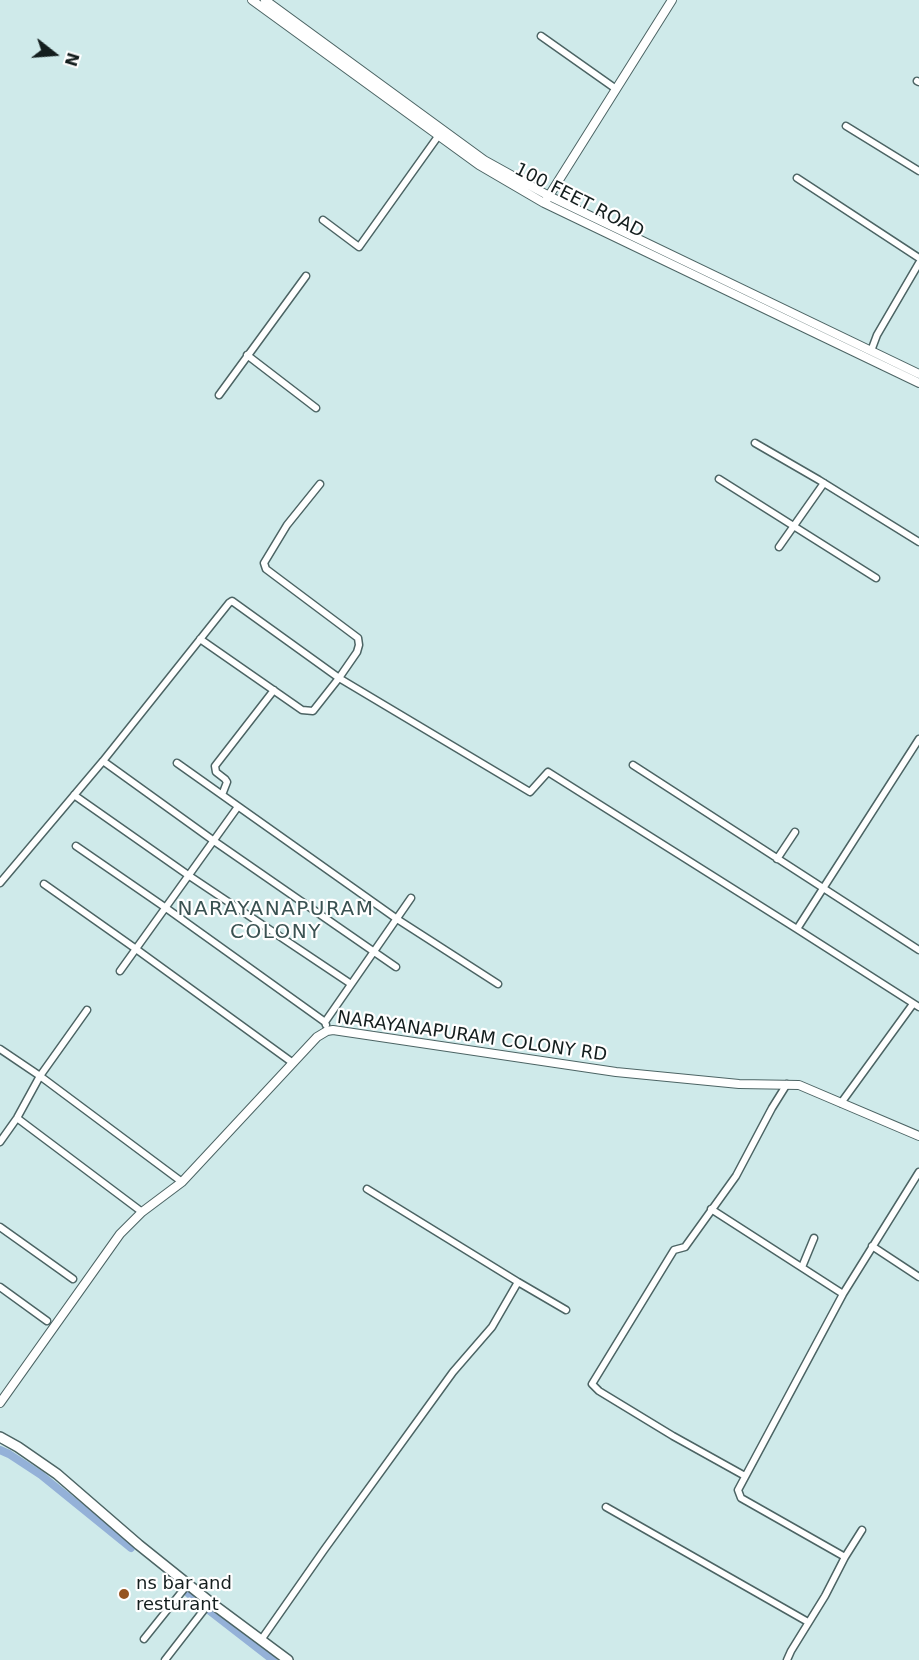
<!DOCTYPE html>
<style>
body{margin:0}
#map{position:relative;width:919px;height:1660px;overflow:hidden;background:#cfeaea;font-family:"DejaVu Sans",sans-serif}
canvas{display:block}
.north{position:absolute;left:24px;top:24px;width:60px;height:60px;-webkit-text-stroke:4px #fff;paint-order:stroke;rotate:107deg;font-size:16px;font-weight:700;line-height:24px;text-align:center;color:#141e1e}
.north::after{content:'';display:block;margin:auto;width:21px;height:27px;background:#141e1e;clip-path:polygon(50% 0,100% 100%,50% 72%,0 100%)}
</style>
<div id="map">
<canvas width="919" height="1660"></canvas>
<div class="north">N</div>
</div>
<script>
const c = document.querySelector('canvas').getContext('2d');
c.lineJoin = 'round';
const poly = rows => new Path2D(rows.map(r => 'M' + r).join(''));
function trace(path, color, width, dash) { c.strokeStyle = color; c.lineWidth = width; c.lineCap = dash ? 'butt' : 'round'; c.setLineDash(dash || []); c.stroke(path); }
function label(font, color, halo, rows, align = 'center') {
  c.font = font + ' "DejaVu Sans",sans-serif'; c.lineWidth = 4.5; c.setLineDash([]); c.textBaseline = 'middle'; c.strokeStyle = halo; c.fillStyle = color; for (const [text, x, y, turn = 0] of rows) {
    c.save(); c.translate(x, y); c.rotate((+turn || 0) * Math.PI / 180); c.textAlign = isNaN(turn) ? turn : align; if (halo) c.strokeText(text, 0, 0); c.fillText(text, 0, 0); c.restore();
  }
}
const canal = poly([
 [0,1450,9,1454,41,1475,131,1548],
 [188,1593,201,1604],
 [210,1611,273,1660]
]);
const minor = poly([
 [541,36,616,89],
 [917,81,919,82],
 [846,126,919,171],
 [797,178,919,258],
 [323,220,359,247,439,135],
 [871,351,877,335,919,263],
 [247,355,316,408],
 [219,395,306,276],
 [755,443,819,480,919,542],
 [719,479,876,578],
 [779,547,824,483],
 [200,639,302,710,313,711,339,678,357,652,359,645,358,638,266,569,264,563,287,525,320,484],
 [103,761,214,841,396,967],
 [177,763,397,919,498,984],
 [633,765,919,950],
 [74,795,188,875,351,984],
 [222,795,227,782,225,779,216,772,215,766,274,690],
 [76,846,166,908,325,1022],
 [777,859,795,832],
 [0,883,103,761,229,603,232,601,339,678,530,792,548,772,797,929,919,739],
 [44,884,136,949,293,1063],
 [797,929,919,1007],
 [120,971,237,808],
 [326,1025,325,1022,411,898],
 [0,1049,40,1076,182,1182],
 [841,1103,913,1004],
 [17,1118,142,1212],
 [0,1142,17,1118,40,1076,87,1010],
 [367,1189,518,1282,566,1310],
 [711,1209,843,1294],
 [0,1227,73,1279],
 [872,1246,919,1277],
 [802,1267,814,1238],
 [0,1287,47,1321],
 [745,1476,673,1436,599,1391,592,1384,674,1250,685,1247,736,1176,772,1108,787,1084],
 [606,1507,808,1622],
 [845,1557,741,1498,738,1490,843,1294,919,1172],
 [144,1639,188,1584],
 [261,1640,324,1550,453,1372,492,1327,518,1282],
 [165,1660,210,1602],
 [787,1660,791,1651,825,1596,845,1557,862,1530]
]);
const tertiary = poly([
 [252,0,479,165,544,203,919,383],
 [265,0,484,160,549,196,919,374],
 [547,199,672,0],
 [0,1403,120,1234,142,1212,182,1182,317,1037,327,1031,333,1030,616,1072,739,1084,799,1085,919,1136]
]);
const secondary = poly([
 [0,1437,18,1447,57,1474,139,1545,210,1602,288,1660]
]);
const markers = [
 [124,1594,6,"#955420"]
];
const streetNames = [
 ["100 FEET ROAD",579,201,27],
 ["NARAYANAPURAM COLONY RD",472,1037,8]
];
const poiNames = [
 ["ns bar and",136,1584],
 ["resturant",136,1605]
];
const neighbourhoodNames = [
 ["NARAYANAPURAM",276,910],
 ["COLONY",276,933]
];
trace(canal, '#94b1d8', 8);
trace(minor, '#4c6464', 9);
trace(tertiary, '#4c6464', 10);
trace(secondary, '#4c6464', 12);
trace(minor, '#fff', 6);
trace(tertiary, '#fff', 8);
trace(secondary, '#fff', 9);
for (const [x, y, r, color] of markers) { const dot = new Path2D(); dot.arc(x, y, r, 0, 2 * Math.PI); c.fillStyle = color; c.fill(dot); trace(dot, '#fff', 2); }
label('18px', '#141e1e', '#fff', streetNames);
label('18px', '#141e1e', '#fff', poiNames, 'left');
c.letterSpacing = '1.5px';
label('20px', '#3a5252', '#fff', neighbourhoodNames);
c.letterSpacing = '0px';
</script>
